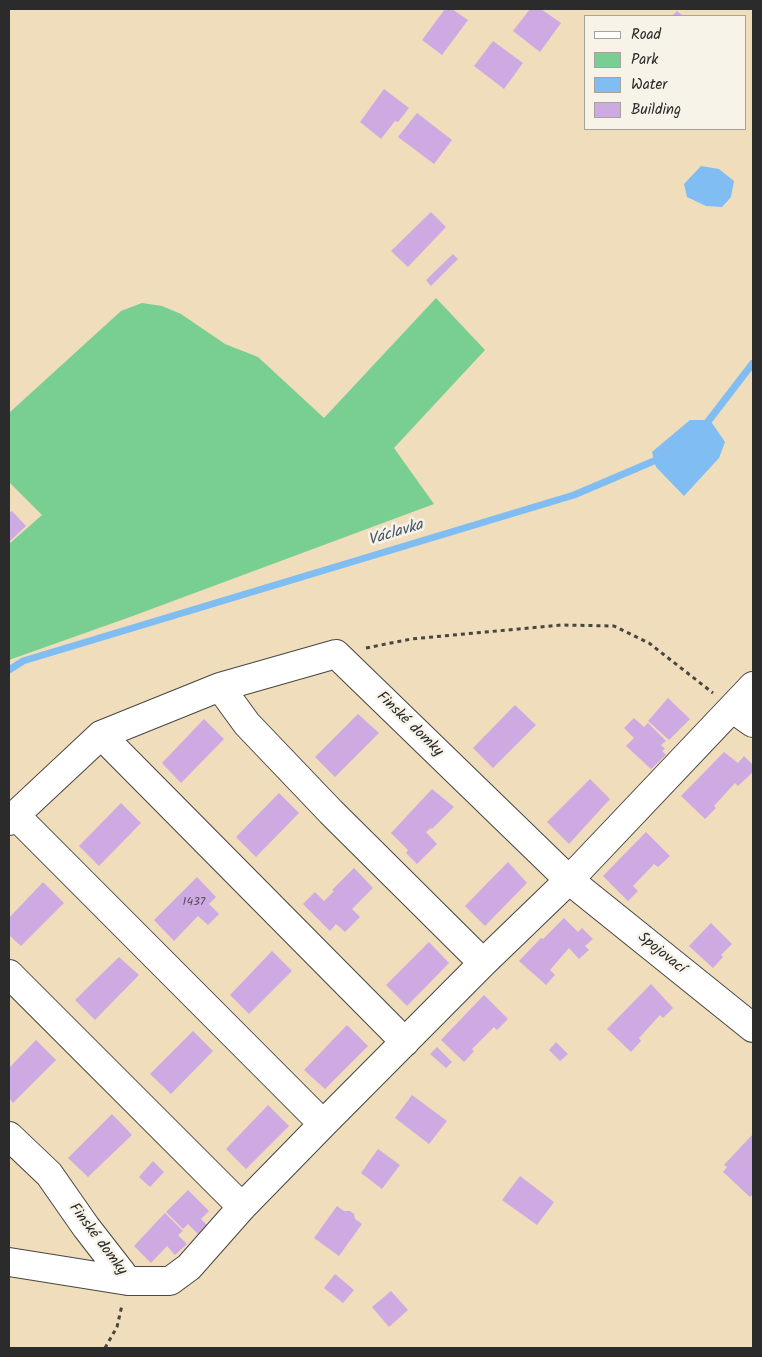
<!DOCTYPE html>
<meta charset="utf-8">
<style>
body{margin:0}
#map{position:relative;width:762px;height:1357px;overflow:hidden;background:#efddbb;font-family:Kalam,sans-serif}
canvas{display:block}
.frame{position:absolute;inset:0;border:10px solid #2b2b2b;pointer-events:none}
.legend{position:absolute;left:584px;top:15px;width:162px;height:115px;box-sizing:border-box;background:#f7f3e8;border:1px solid #a5a39c;margin:0;padding:6px 9px;list-style:none;font-size:15px;color:#2b2b2b}
.legend li{display:flex;align-items:center;gap:10px;height:25px}
.legend b{width:25px;border:1px solid #a5a39c}
</style>
<div id="map">
<canvas width="762" height="1357"></canvas>
<div class="frame"></div>
<ul class="legend">
<li><b style="height:6px;background:#fff"></b>Road</li>
<li><b style="height:14px;background:#79ce91"></b>Park</li>
<li><b style="height:14px;background:#7fbdf3"></b>Water</li>
<li><b style="height:14px;background:#ceaae3"></b>Building</li>
</ul>
</div>
<script>
const c = document.querySelector('canvas').getContext('2d');
c.lineJoin = 'round';
function fill(path, color) { c.fillStyle = color; c.fill(path, 'evenodd'); }
const poly = rows => new Path2D(rows.map(r => 'M' + r).join(''));
function trace(path, color, width, dash) { c.strokeStyle = color; c.lineWidth = width; c.lineCap = dash ? 'butt' : 'round'; c.setLineDash(dash || []); c.stroke(path); }
function label(font, color, halo, rows, align = 'center') {
  c.font = font + ' Kalam,sans-serif'; c.lineWidth = 5; c.setLineDash([]); c.textBaseline = 'middle'; c.strokeStyle = halo; c.fillStyle = color; for (const [text, x, y, turn = 0] of rows) {
    c.save(); c.translate(x, y); c.rotate((+turn || 0) * Math.PI / 180); c.textAlign = isNaN(turn) ? turn : align; if (halo) c.strokeText(text, 0, 0); c.fillText(text, 0, 0); c.restore();
  }
}
const green = poly([
 [436,298,485,350,394,448,434,504,130,617,9,660,9,544,42,515,9,482,9,413,121,311,142,303,162,306,181,314,225,344,258,357,324,418]
]);
const water = poly([
 [701,166,719,169,734,181,731,197,722,207,706,206,687,197,684,184],
 [690,420,710,420,725,442,719,458,684,496,656,467,652,452]
]);
const stream = poly([
 [703,428,753,363],
 [9,670,23,661,574,495,661,458]
]);
const building = poly([
 [445,9,452,9,468,20,442,55,422,40],
 [530,9,541,9,561,23,540,52,513,31],
 [677,11,683,16,672,16],
 [493,41,523,63,504,89,474,66],
 [384,89,409,108,398,122,395,121,381,139,360,122],
 [417,113,452,140,434,164,398,137],
 [431,212,446,227,408,267,391,251],
 [453,254,458,259,431,286,426,280],
 [12,511,26,526,9,542,9,513],
 [668,698,690,719,669,740,648,721],
 [515,705,536,725,493,768,473,748],
 [358,714,379,733,335,777,315,757],
 [634,718,644,727,648,723,666,741,661,745,665,749,662,751,666,755,651,769,626,746,634,738,624,728],
 [204,719,224,739,181,783,162,763],
 [724,752,738,763,744,756,753,765,753,772,738,786,735,783,714,806,716,808,705,819,681,796],
 [590,779,610,799,569,844,547,822],
 [432,789,454,807,432,829,431,828,426,832,437,844,417,864,406,853,408,850,391,833],
 [279,793,299,813,256,857,236,837],
 [121,803,141,823,99,866,79,846],
 [646,832,670,856,658,867,654,864,633,886,638,891,628,901,603,876],
 [508,862,527,883,485,926,465,906],
 [354,868,373,888,352,909,360,917,345,932,336,924,330,931,303,904,315,892,324,901,334,891,332,890],
 [197,877,216,897,209,904,219,914,208,925,198,916,174,941,154,920],
 [43,882,64,903,21,946,9,935,9,918],
 [564,918,578,932,582,928,593,939,585,946,589,950,579,959,569,948,550,970,555,975,546,985,519,961,541,938,543,939],
 [711,923,732,944,721,955,723,957,713,968,689,946],
 [429,942,449,963,407,1006,386,985],
 [272,951,292,971,249,1014,230,995],
 [119,957,139,975,95,1020,75,1000],
 [651,984,673,1008,663,1018,660,1015,639,1038,641,1041,631,1052,607,1029],
 [484,995,508,1019,497,1030,494,1027,472,1049,474,1051,464,1062,441,1040],
 [347,1025,368,1046,325,1089,304,1070],
 [193,1031,213,1051,171,1094,150,1074],
 [36,1040,56,1060,13,1103,9,1098,9,1068],
 [556,1042,568,1054,560,1061,549,1050],
 [437,1047,452,1062,446,1068,430,1054],
 [412,1095,447,1121,429,1144,395,1118],
 [268,1105,289,1126,246,1169,226,1149],
 [112,1114,132,1135,88,1177,68,1158],
 [753,1134,753,1194,750,1197,723,1172,727,1167,724,1165],
 [378,1149,400,1165,382,1189,361,1173],
 [153,1161,164,1172,150,1187,139,1177],
 [520,1176,554,1202,537,1225,502,1200],
 [188,1190,209,1211,201,1219,207,1225,198,1234,188,1224,183,1229,166,1212],
 [337,1206,344,1211,350,1211,354,1214,355,1219,362,1224,339,1256,314,1238],
 [165,1213,183,1231,178,1235,187,1244,175,1255,167,1246,151,1263,134,1246],
 [335,1274,354,1290,343,1303,324,1288],
 [391,1291,408,1310,389,1327,372,1307]
]);
const path = poly([
 [366,648,411,639,561,625,614,626,649,643,713,693],
 [105,1348,117,1327,122,1305]
]);
const minor = poly([
 [220,687,247,724,331,812,483,963],
 [733,709,753,723],
 [101,735,405,1042],
 [15,815,323,1124],
 [9,821,101,735,220,687,336,654,569,880,753,1028],
 [9,974,242,1207],
 [9,1136,49,1174,86,1227,128,1281,170,1281,189,1267,242,1207,323,1124,483,963,569,880,753,686],
 [9,1262,128,1281]
]);
const numberNames = [
 ["1437",194,903]
];
const streetNames = [
 ["Finské domky",409,725,44],
 ["Spojovací",661,954,39],
 ["Finské domky",97,1240,53]
];
const waterNames = [
 ["Václavka",396,534,-17]
];
fill(green, '#79ce91');
fill(water, '#7fbdf3');
trace(stream, '#7fbdf3', 7);
fill(building, '#ceaae3');
trace(minor, '#484641', 30);
trace(path, '#484641', 3, [4, 4]);
trace(minor, '#fff', 28);
label('12px', '#544b59', null, numberNames);
label('15px', '#2b2b2b', '#f7f3e8', streetNames);
label('italic 16px', '#445767', '#f7f3e8', waterNames);
</script>
